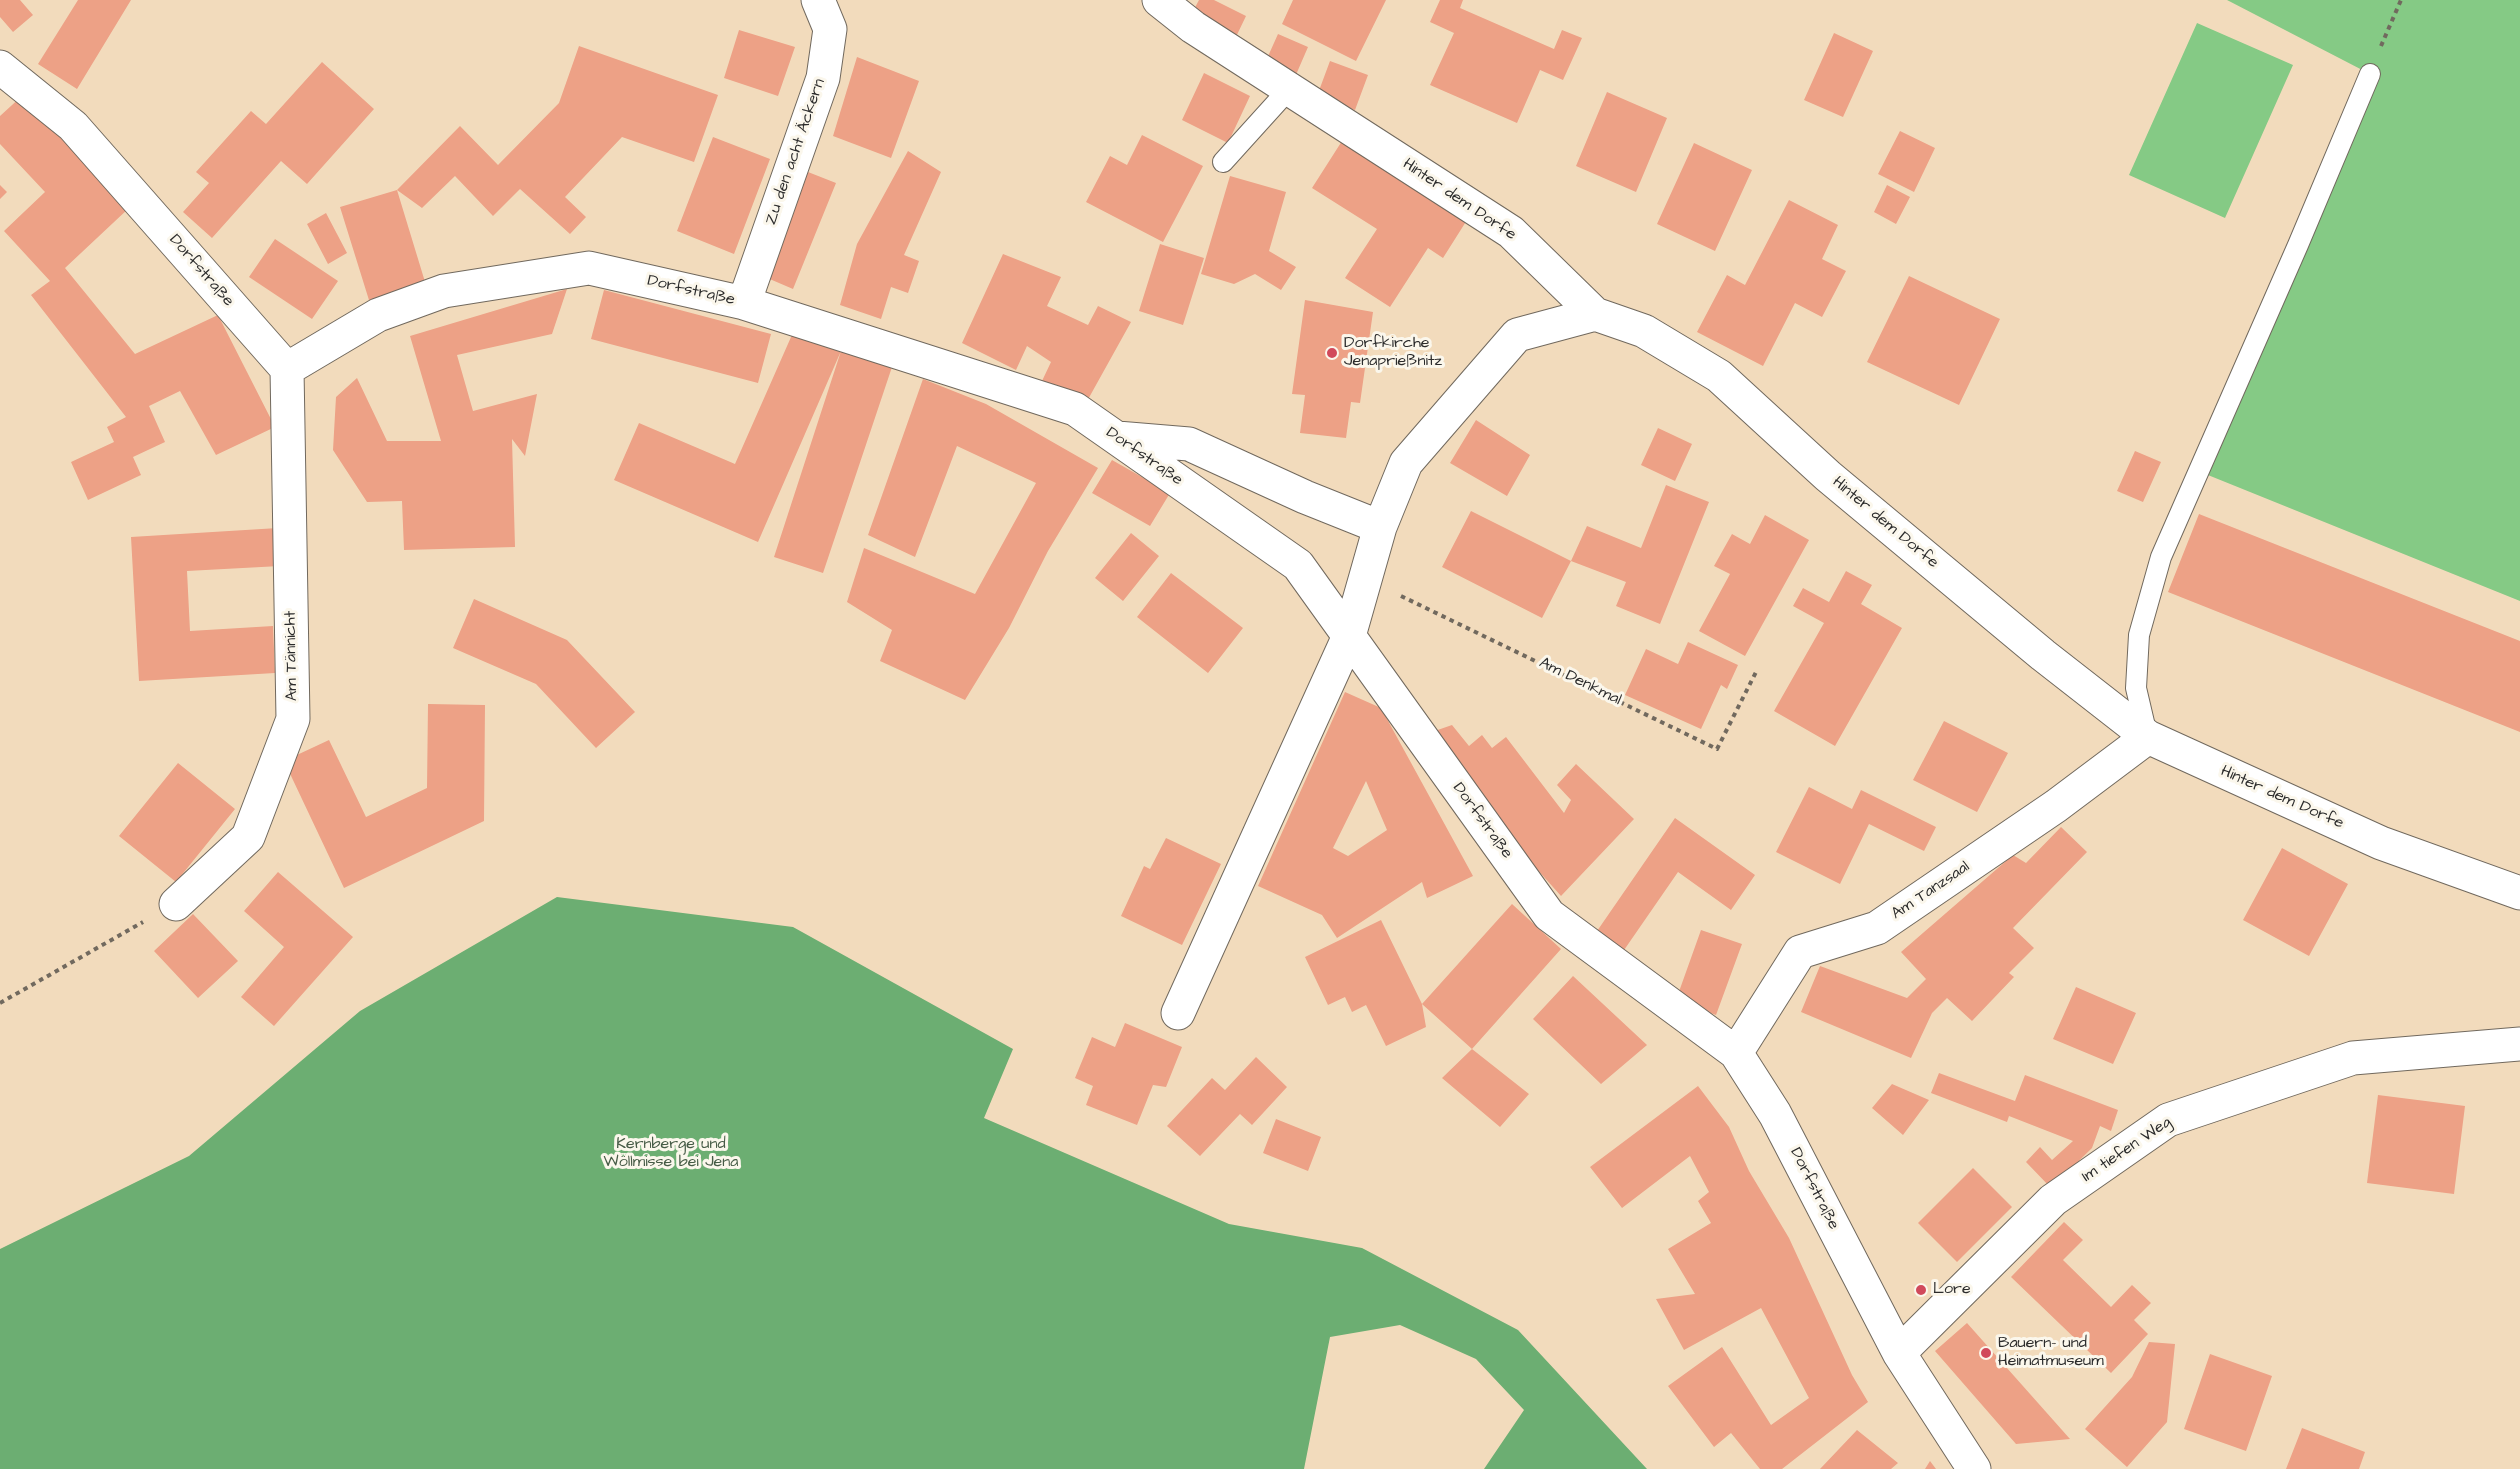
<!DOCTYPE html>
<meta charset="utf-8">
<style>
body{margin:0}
canvas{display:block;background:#f2dbbc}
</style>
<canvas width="2520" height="1469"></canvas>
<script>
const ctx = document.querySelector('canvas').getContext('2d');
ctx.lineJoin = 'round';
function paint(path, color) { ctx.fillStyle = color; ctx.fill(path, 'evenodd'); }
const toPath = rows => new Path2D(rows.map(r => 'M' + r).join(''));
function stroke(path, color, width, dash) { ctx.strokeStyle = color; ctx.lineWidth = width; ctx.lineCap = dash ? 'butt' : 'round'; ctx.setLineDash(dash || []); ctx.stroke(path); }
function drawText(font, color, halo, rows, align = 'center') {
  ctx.font = font + ' "Architects Daughter",sans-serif'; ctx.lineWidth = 6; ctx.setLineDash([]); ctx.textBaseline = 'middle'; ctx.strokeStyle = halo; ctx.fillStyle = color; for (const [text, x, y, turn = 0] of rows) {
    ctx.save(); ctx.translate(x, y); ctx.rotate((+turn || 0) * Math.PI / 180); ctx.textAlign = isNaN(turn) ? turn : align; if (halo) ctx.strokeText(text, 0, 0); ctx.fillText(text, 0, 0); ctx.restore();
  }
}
const green = toPath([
 [2227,0,2520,0,2520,601,2198,471,2370,74],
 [2197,23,2293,65,2225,218,2129,175]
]);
const forest = toPath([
 [557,897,793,927,1013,1049,984,1118,1229,1224,1362,1248,1518,1330,1647,1469,1484,1469,1524,1410,1476,1359,1400,1325,1330,1337,1304,1469,0,1469,0,1249,189,1156,360,1011]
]);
const building = toPath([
 [0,0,20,0,33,15,13,32,0,17],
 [78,0,131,0,77,89,38,64],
 [1199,0,1214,0,1246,16,1234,41,1189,19],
 [1293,0,1386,0,1356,61,1282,24],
 [1440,0,1463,0,1460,8,1554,49,1562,30,1582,38,1563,80,1540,70,1517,123,1430,85,1454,33,1430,22],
 [739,30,795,47,778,96,724,78],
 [1834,33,1873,51,1843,117,1804,100],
 [1278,34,1308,47,1295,77,1265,63],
 [579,46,718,95,694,162,622,137,565,197,586,217,570,234,520,189,493,216,455,176,422,208,397,190,429,295,373,313,340,207,397,190,460,126,498,165,559,103],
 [857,57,919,81,891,158,833,136],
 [1330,61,1368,75,1355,110,1317,96],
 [322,62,374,109,307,184,281,161,212,238,183,212,209,183,196,172,251,111,266,124],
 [1204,73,1250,96,1228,143,1182,120],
 [1607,92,1667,118,1636,192,1576,166],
 [23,95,129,208,65,268,135,354,218,315,275,427,216,455,180,391,149,406,165,442,133,457,141,475,88,500,71,462,114,442,107,427,126,417,31,295,50,281,4,231,45,192,0,144,0,116],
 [1900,131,1935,148,1914,192,1878,174],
 [1142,135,1203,166,1163,242,1086,202,1110,156,1127,165],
 [713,137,770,159,734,254,677,231],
 [1342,141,1467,220,1443,258,1428,248,1390,307,1345,278,1377,229,1312,188],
 [1694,143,1752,170,1715,251,1657,224],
 [908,151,941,172,904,255,919,261,908,293,891,287,881,319,840,305,857,244],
 [808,172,836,183,793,289,765,277],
 [1230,176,1286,192,1269,251,1296,267,1281,290,1255,274,1234,284,1201,274],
 [0,185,7,192,0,199],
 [1887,185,1910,197,1896,224,1874,212],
 [1789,200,1838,225,1822,259,1846,271,1822,317,1795,303,1763,366,1697,332,1727,275,1745,285],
 [326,213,347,253,328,264,307,224],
 [275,239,338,281,312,319,249,277],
 [1160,244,1204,258,1183,325,1139,311],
 [1003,254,1061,277,1047,306,1088,325,1098,306,1131,322,1086,403,1042,381,1051,362,1027,346,1016,370,962,343],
 [1909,276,2000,319,1959,405,1867,362],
 [567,289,552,334,457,355,473,411,537,394,525,456,512,439,515,547,404,550,402,501,367,502,333,450,336,397,357,378,387,441,441,441,410,336],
 [604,290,771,334,758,383,591,339],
 [1305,300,1373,312,1360,403,1351,402,1346,438,1300,433,1305,395,1292,394],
 [795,328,893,364,823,573,774,557,841,351,758,542,614,480,639,423,735,464],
 [923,379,986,404,1098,468,1048,551,1009,628,965,700,880,661,892,630,847,602,864,548,975,594,1036,483,957,446,915,557,868,535],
 [1476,420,1530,455,1507,496,1450,463],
 [1658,428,1692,444,1675,481,1641,465],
 [2135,451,2161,462,2143,502,2117,491],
 [1112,460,1170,493,1150,526,1092,493],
 [1666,485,1709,502,1660,624,1616,606,1626,582,1571,561,1587,526,1641,548],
 [1471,511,1571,561,1542,618,1442,567],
 [2199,514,2520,641,2520,732,2168,592],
 [1765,515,1809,540,1745,656,1699,631,1730,574,1714,566,1732,534,1750,544],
 [278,528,280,566,187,571,190,631,273,626,275,673,139,681,131,537],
 [1131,533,1159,556,1123,601,1095,578],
 [1846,571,1872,585,1861,604,1902,628,1835,746,1774,711,1824,623,1793,606,1803,588,1829,602],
 [1171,573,1243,628,1208,673,1137,617],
 [474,599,567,640,635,712,596,748,536,684,453,648],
 [1688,642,1738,665,1727,689,1721,685,1701,729,1625,695,1646,649,1678,664],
 [1345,692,1381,708,1473,876,1427,898,1422,882,1337,938,1322,915,1258,886],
 [1366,781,1387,830,1348,856,1333,848],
 [428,704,485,705,484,821,344,888,284,761,329,740,366,817,427,788],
 [1944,721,2008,753,1977,812,1913,780],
 [1452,725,1469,746,1482,735,1492,748,1506,737,1564,813,1571,800,1557,785,1576,764,1634,819,1561,896,1519,849,1429,733],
 [178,763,235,809,176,882,119,836],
 [1809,787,1852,809,1861,790,1936,827,1924,851,1869,824,1840,884,1776,852],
 [1675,818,1755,875,1731,910,1678,872,1622,953,1595,934],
 [2061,827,2087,852,2013,928,2034,948,2009,973,2014,977,1972,1021,1947,998,1932,1013,1911,1058,1801,1012,1820,966,1907,998,1926,979,1901,952,2013,855,2026,863],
 [1166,838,1221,864,1182,945,1121,916,1144,866,1150,869],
 [2282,848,2348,884,2309,956,2243,920],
 [278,872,353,937,274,1026,241,997,284,947,244,911],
 [1512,904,1561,949,1472,1049,1529,1094,1500,1127,1442,1078,1472,1049,1422,1004,1426,1027,1386,1046,1366,1005,1352,1012,1345,997,1328,1005,1305,957,1381,920,1422,1004],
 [193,914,238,961,198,998,154,951],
 [1701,930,1742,944,1716,1015,1676,1000],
 [1573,976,1647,1045,1601,1084,1533,1019],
 [2076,987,2136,1013,2113,1064,2053,1039],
 [1125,1023,1182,1047,1166,1087,1153,1085,1137,1125,1086,1105,1093,1086,1075,1078,1092,1037,1115,1047],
 [1256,1057,1287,1087,1252,1125,1240,1114,1200,1156,1167,1126,1212,1078,1225,1090],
 [1939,1073,2015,1101,2025,1075,2118,1110,2111,1131,2100,1126,2092,1148,2051,1188,2026,1162,2040,1147,2052,1160,2073,1141,2009,1116,2007,1122,1931,1093],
 [1892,1084,1929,1100,1903,1135,1872,1108],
 [1698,1086,1729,1127,1749,1171,1789,1238,1852,1375,1868,1402,1782,1469,1760,1469,1731,1433,1714,1447,1668,1386,1722,1347,1771,1425,1809,1398,1761,1308,1684,1350,1656,1299,1695,1294,1668,1249,1711,1223,1698,1201,1709,1192,1690,1156,1622,1208,1590,1167],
 [2378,1095,2465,1106,2454,1194,2367,1183],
 [1276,1119,1321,1137,1308,1171,1263,1153],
 [1973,1168,2012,1207,1957,1262,1918,1223],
 [2064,1222,2083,1240,2063,1260,2111,1307,2132,1285,2151,1303,2134,1320,2148,1334,2111,1373,2011,1277],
 [1967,1323,2070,1439,2016,1444,1935,1351],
 [2149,1342,2175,1344,2167,1422,2127,1467,2085,1429,2132,1377],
 [2210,1354,2272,1376,2246,1451,2184,1429],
 [2302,1428,2365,1452,2359,1469,2286,1469],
 [1857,1430,1898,1463,1891,1469,1820,1469],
 [1930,1461,1936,1469,1925,1469]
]);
const path = toPath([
 [2381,46,2401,0],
 [1401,596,1717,749,1756,672],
 [0,1003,143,922]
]);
const lane = toPath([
 [1223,162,1289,89],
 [2147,735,2136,688,2139,635,2161,557,2298,245,2370,74]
]);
const street = toPath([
 [1159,0,1193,27,1511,232,1595,314,1644,331,1719,376,1828,476,2043,655,2148,737,2381,843,2520,893],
 [0,67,73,126,287,369],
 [744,303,823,78,830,29,818,0],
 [287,369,378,315,444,291,589,268,744,303,1075,409,1298,565,1549,915,1736,1053,1775,1114,1899,1353,1974,1469],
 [1117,438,1189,444,1305,497,1380,527],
 [176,904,248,837,293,719,287,369],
 [1178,1013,1349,636,1380,527,1406,463,1517,335,1595,314],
 [1736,1053,1800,952,1877,928,2056,806,2148,737],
 [1899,1353,2053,1200,2168,1120,2353,1058,2520,1044]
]);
const markers = [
 [1332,353,6,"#d1495b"],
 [1921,1290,6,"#d1495b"],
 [1986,1353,6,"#d1495b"]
];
const streetNames = [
 ["Zu den acht Äckern",796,152,-71],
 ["Hinter dem Dorfe",1459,200,34],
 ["Dorfstraße",201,271,49],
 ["Dorfstraße",691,291,13],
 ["Dorfstraße",1144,457,35],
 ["Hinter dem Dorfe",1885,523,40],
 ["Am Tännicht",292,656,-91],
 ["Am Denkmal",1580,682,26],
 ["Hinter dem Dorfe",2282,798,24],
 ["Dorfstraße",1482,821,54],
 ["Am Tanzsaal",1931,891,-34],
 ["Im tiefen Weg",2127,1150,-34],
 ["Dorfstraße",1814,1189,63]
];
const poiNames = [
 ["Dorfkirche",1344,344],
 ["Jenaprießnitz",1344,362],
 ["Lore",1933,1290],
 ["Bauern- und",1998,1344],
 ["Heimatmuseum",1998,1362]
];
const parkNames = [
 ["Kernberge und",671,1145],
 ["Wöllmisse bei Jena",671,1163]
];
paint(green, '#85ca85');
paint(forest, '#6cae72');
paint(building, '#eda186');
stroke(lane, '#71695e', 22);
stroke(street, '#71695e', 35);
stroke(path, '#71695e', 4, [4.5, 4.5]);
stroke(lane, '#fff', 20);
stroke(street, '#fff', 33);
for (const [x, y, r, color] of markers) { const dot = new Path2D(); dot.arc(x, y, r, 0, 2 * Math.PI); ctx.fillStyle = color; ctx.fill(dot); stroke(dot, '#fbf7ec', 2); }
drawText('16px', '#2b2b2b', '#fbf7ec', streetNames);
drawText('16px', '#2b2b2b', '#fbf7ec', poiNames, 'left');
drawText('16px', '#465b46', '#fbf7ec', parkNames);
</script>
